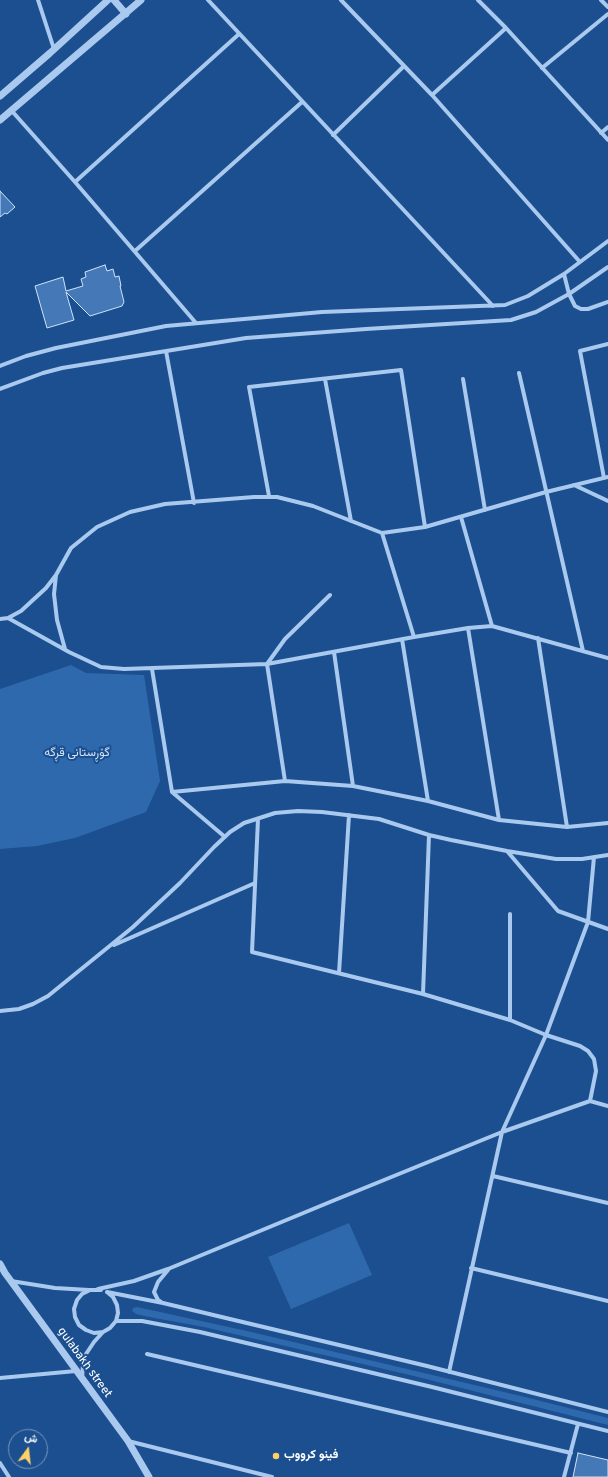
<!DOCTYPE html>
<meta charset="utf-8">
<style>
body{margin:0}
#map{position:relative;width:608px;height:1477px;overflow:hidden;background:#1b4f8f;font-family:Overpass,Vazirmatn,sans-serif}
canvas{display:block}
.north{position:absolute;left:8px;top:1429px;width:40px;height:40px;box-sizing:border-box;background:#1b4f8f;border:1px solid #7695bc;border-radius:50%;rotate:15deg;font-size:11px;font-weight:700;line-height:16px;text-align:center;color:#fff}
.north::after{content:'';display:block;margin:auto;width:14px;height:18px;background:#ffd166;clip-path:polygon(50% 0,100% 100%,50% 72%,0 100%)}
</style>
<div id="map">
<canvas width="608" height="1477"></canvas>
<div class="north">ش</div>
</div>
<script>
const ctx = document.querySelector('canvas').getContext('2d');
ctx.lineJoin = 'round';
function paint(path, color) { ctx.fillStyle = color; ctx.fill(path, 'evenodd'); }
const toPath = rows => new Path2D(rows.map(r => 'M' + r).join(''));
function stroke(path, color, width, dash) { ctx.strokeStyle = color; ctx.lineWidth = width; ctx.lineCap = dash ? 'butt' : 'round'; ctx.setLineDash(dash || []); ctx.stroke(path); }
function drawText(font, color, halo, rows, align = 'center') {
  ctx.font = font + ' Overpass,Vazirmatn,sans-serif'; ctx.lineWidth = 4; ctx.setLineDash([]); ctx.textBaseline = 'middle'; ctx.strokeStyle = halo; ctx.fillStyle = color; for (const [text, x, y, turn = 0] of rows) {
    ctx.save(); ctx.translate(x, y); ctx.rotate((+turn || 0) * Math.PI / 180); ctx.textAlign = isNaN(turn) ? turn : align; if (halo) ctx.strokeText(text, 0, 0); ctx.fillText(text, 0, 0); ctx.restore();
  }
}
const green = toPath([
 [71,665,86,673,144,675,160,781,146,812,75,838,37,846,0,849,0,689],
 [349,1223,372,1275,291,1309,268,1257],
 [137,1307,247,1331,525,1397,608,1418,608,1425,414,1376,204,1327,149,1317,136,1314,132,1311,133,1308]
]);
const building = toPath([
 [0,191,15,207,7,214,5,213,0,217,0,191],
 [105,265,107,271,113,269,115,277,119,276,121,286,120,286,124,302,122,306,90,316,66,292,74,320,47,328,35,286,63,277,66,291,83,286,81,279,86,277,85,272,105,265],
 [578,1453,608,1460,608,1477,573,1477,578,1453]
]);
const minor = toPath([
 [38,0,54,49],
 [208,0,493,306],
 [341,0,432,95,580,262],
 [478,0,506,28,608,140],
 [601,0,608,7],
 [542,68,608,14],
 [432,95,506,28],
 [11,110,75,182,196,323],
 [601,133,608,127],
 [333,135,404,66],
 [75,182,239,34],
 [135,251,302,102],
 [564,274,569,294,575,306,581,309,588,309,608,302],
 [166,351,194,503],
 [0,366,26,356,56,348,166,326,322,312,505,305,528,296,564,274,608,241],
 [519,373,583,651],
 [325,379,351,521],
 [463,379,485,510],
 [0,389,43,373,62,368,246,338,366,329,511,320,536,312,569,294,608,267],
 [604,478,580,351,608,344],
 [574,485,608,501],
 [269,496,249,387,401,370,425,527],
 [461,517,492,626],
 [382,533,414,637],
 [56,575,54,594,57,620,65,649],
 [8,618,21,611,46,588,56,575,71,548,97,527,130,512,165,504,254,497,277,497,313,506,382,533,425,527,546,492,608,477],
 [0,619,8,618,69,652,101,667,124,669,267,664,414,637,468,628,492,626,608,658],
 [468,628,499,820],
 [538,638,567,827],
 [402,639,428,801],
 [334,652,353,786],
 [152,669,172,792,225,837],
 [285,781,267,664,285,639,330,595],
 [172,792,285,781,353,786,428,801,499,820,567,827,608,823],
 [258,819,252,952,423,994,510,1020,546,1035,580,1046,588,1051,594,1059,596,1071,590,1101],
 [507,851,558,911,608,929],
 [114,945,255,883],
 [339,973,349,815],
 [423,994,429,835],
 [0,1011,19,1009,33,1004,48,996,133,927,180,883,214,847,230,832,244,823,275,813,298,811,322,812,379,819,429,835,451,840,507,851,556,859,582,859,608,855],
 [510,1020,510,914],
 [493,1176,608,1203],
 [471,1268,608,1301],
 [11,1281,55,1288,89,1290],
 [98,1289,134,1281,168,1269,330,1202,502,1132,590,1101,608,1106],
 [101,1290,90,1290,82,1294,77,1300,74,1309,75,1317,79,1325,86,1330,94,1333,103,1332],
 [107,1292,163,1303,427,1366,608,1412],
 [161,1302,158,1300,154,1292,158,1282,168,1270],
 [116,1321,142,1321,200,1332,432,1387,608,1431],
 [147,1354,571,1453],
 [449,1372,502,1132,546,1035,588,922,594,857],
 [0,1378,76,1371],
 [82,1378,83,1365,86,1354,94,1342,103,1332,110,1328,116,1321,118,1313,117,1305,113,1297,107,1292],
 [128,1441,272,1477],
 [0,1463,9,1477],
 [564,1477,578,1424]
]);
const tertiary = toPath([
 [114,0,126,14],
 [0,96,50,53,108,0],
 [0,120,141,0],
 [0,1264,5,1273,128,1441,149,1477]
]);
const markers = [
 [276,1456,4,"#ffd166"]
];
const parkNames = [
 ["گۆڕستانی قڕگە",77,754]
];
const streetNames = [
 ["gulabakh street",84,1363,54]
];
const poiNames = [
 ["فینو کرووب",284,1456]
];
paint(green, '#2e69ad');
paint(building, '#4478b7');
stroke(building, '#cfe3fa', 1);
stroke(minor, '#a9c9ee', 4);
stroke(tertiary, '#a9c9ee', 7);
for (const [x, y, r, color] of markers) { const dot = new Path2D(); dot.arc(x, y, r, 0, 2 * Math.PI); ctx.fillStyle = color; ctx.fill(dot); stroke(dot, '#1b4f8f', 1.5); }
drawText('12px', '#cfe3fa', '#1b4f8f', parkNames);
drawText('12px', '#fff', '#1b4f8f', streetNames);
drawText('bold 12px', '#fff', '#1b4f8f', poiNames, 'left');
</script>
